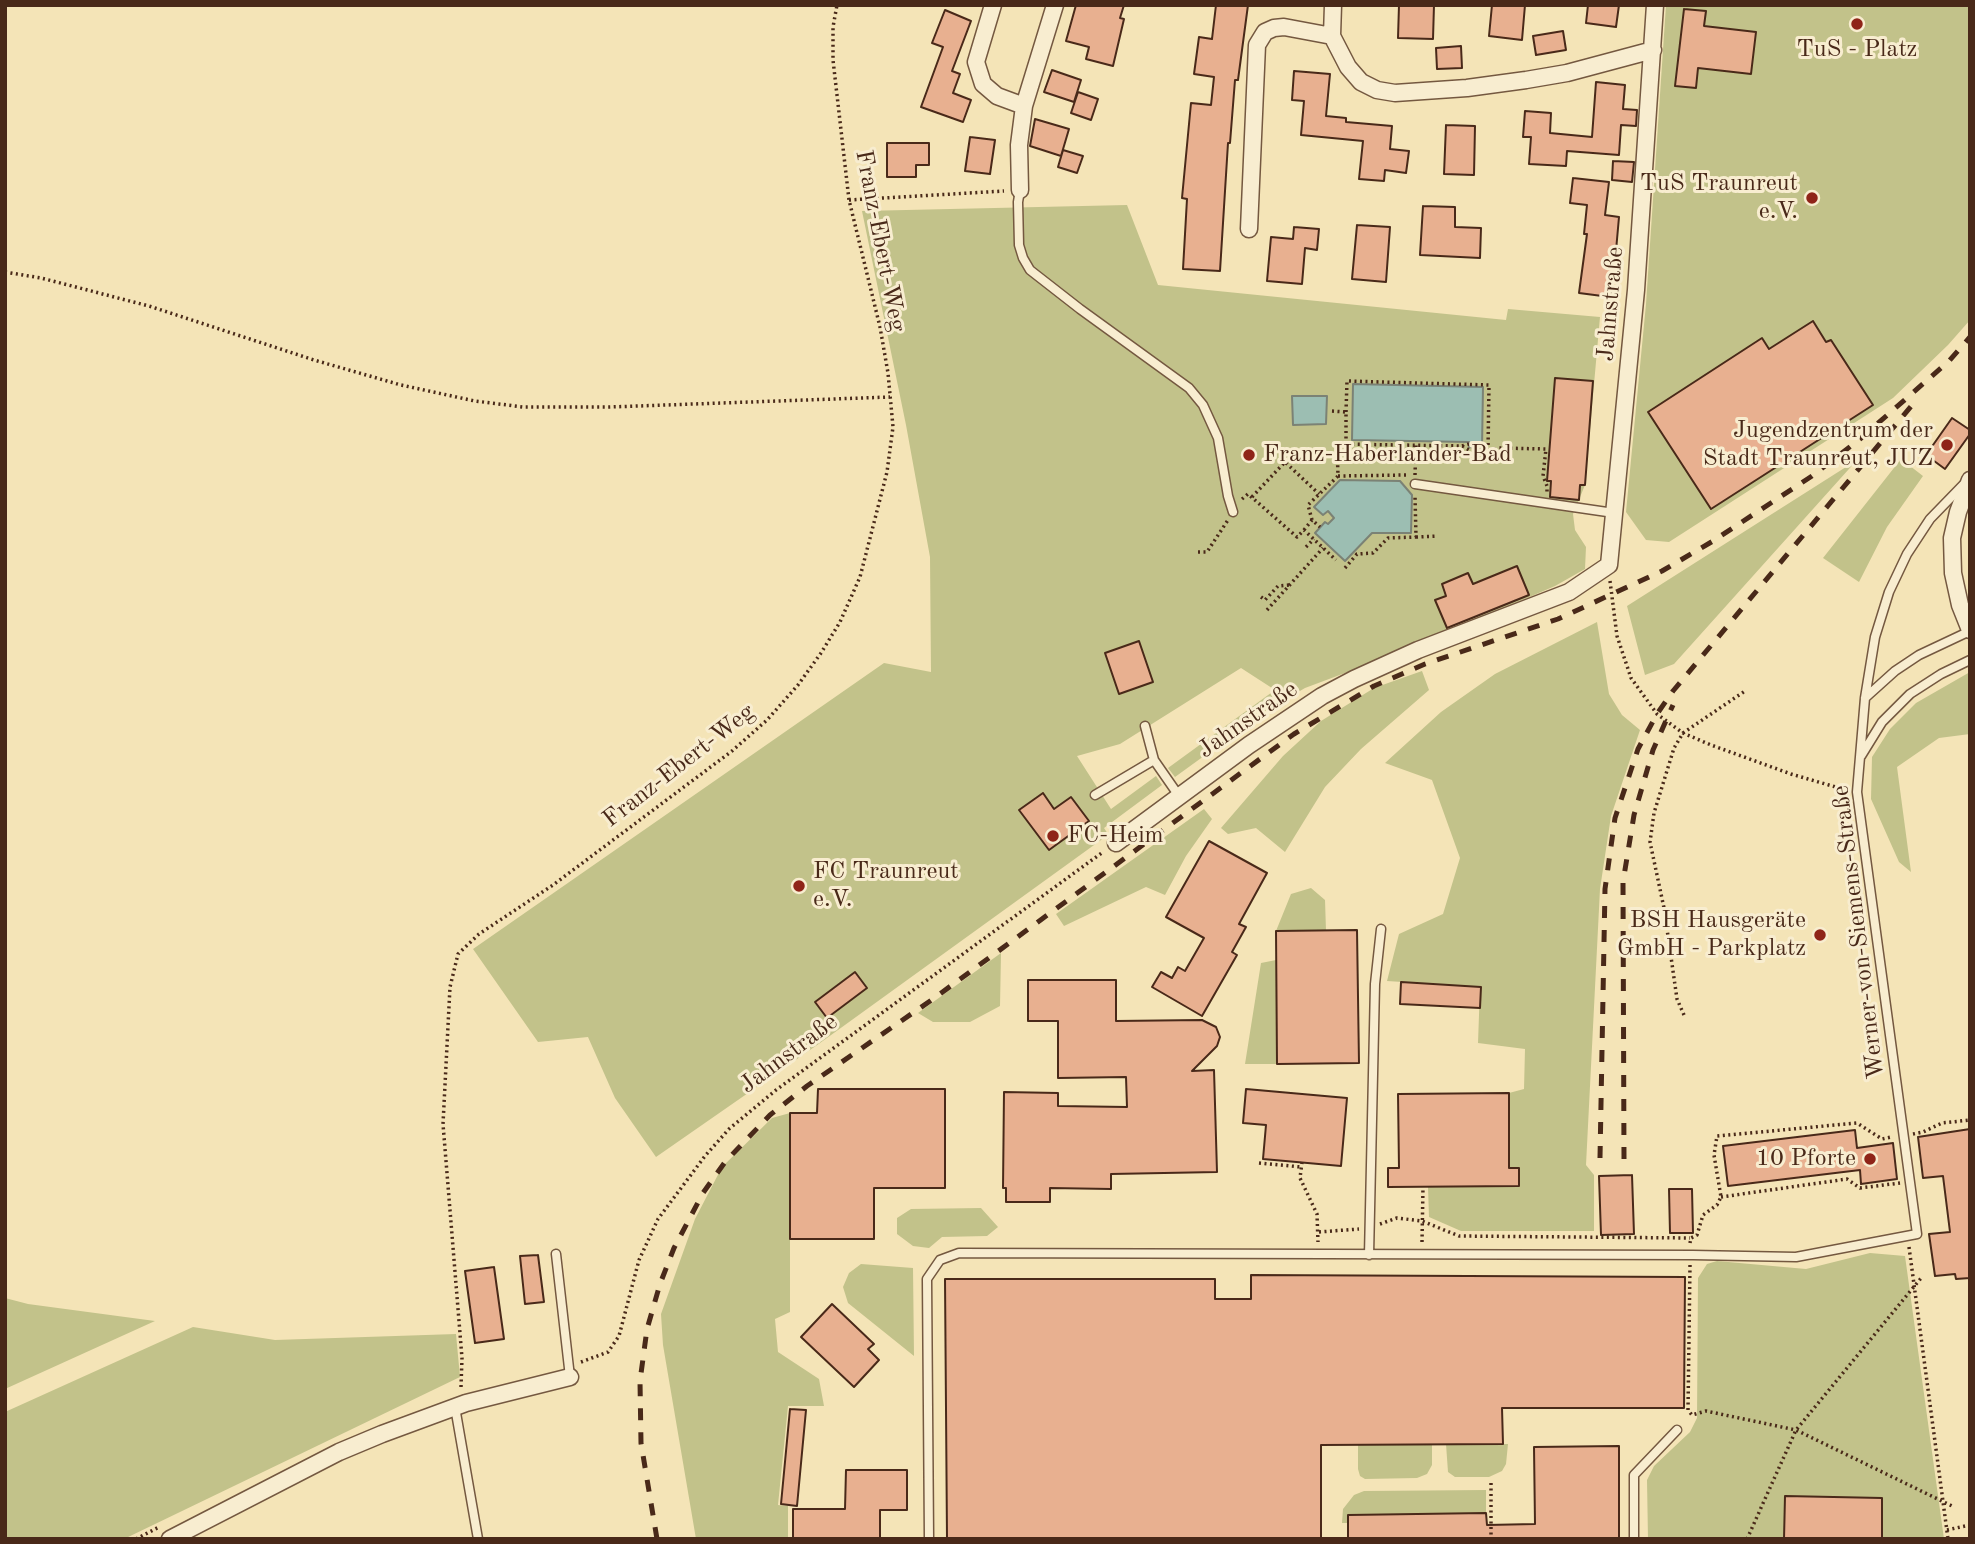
<!DOCTYPE html>
<meta charset="utf-8">
<style>
body{margin:0}
#map{position:relative;width:1975px;height:1544px;overflow:hidden;background:#f4e4b7;font-family:"Old Standard TT",serif}
canvas{display:block}
.frame{position:absolute;inset:0;border:7px solid #492919;pointer-events:none}
</style>
<div id="map">
<canvas width="1975" height="1544"></canvas>
<div class="frame"></div>
</div>
<script>
const ctx = document.querySelector('canvas').getContext('2d');
ctx.lineJoin = 'round';
function paint(path, color) { ctx.fillStyle = color; ctx.fill(path, 'evenodd'); }
const toPath = rows => new Path2D(rows.map(r => 'M' + r).join(''));
function stroke(path, color, width, dash) { ctx.strokeStyle = color; ctx.lineWidth = width; ctx.lineCap = dash ? 'butt' : 'round'; ctx.setLineDash(dash || []); ctx.stroke(path); }
function drawText(font, color, halo, rows, align = 'center') {
  ctx.font = font + ' "Old Standard TT",serif'; ctx.lineWidth = 6; ctx.setLineDash([]); ctx.textBaseline = 'middle'; ctx.strokeStyle = halo; ctx.fillStyle = color; for (const [text, x, y, turn = 0] of rows) {
    ctx.save(); ctx.translate(x, y); ctx.rotate((+turn || 0) * Math.PI / 180); ctx.textAlign = isNaN(turn) ? turn : align; if (halo) ctx.strokeText(text, 0, 0); ctx.fillText(text, 0, 0); ctx.restore();
  }
}
const green = toPath([
 [1666,5,1970,5,1970,320,1948,345,1893,398,1669,542,1646,540,1626,512,1646,304],
 [1127,205,1158,285,1506,320,1508,309,1600,317,1585,485,1573,514,1575,530,1586,547,1585,569,1555,586,1401,652,1305,688,1288,698,1283,695,1284,698,1175,777,1168,768,1275,690,1241,668,1120,744,1077,756,1111,809,1156,776,1162,785,1104,828,1108,834,1101,840,820,1043,656,1157,615,1098,588,1037,538,1042,473,949,884,663,931,672,930,557,906,425,862,211],
 [1901,459,1923,476,1887,527,1859,582,1823,558],
 [1857,460,1674,664,1645,675,1627,606],
 [1597,622,1609,694,1622,715,1640,730,1611,816,1600,889,1586,1165,1594,1175,1594,1231,1461,1231,1429,1217,1428,1187,1519,1186,1519,1168,1509,1168,1509,1093,1524,1089,1525,1049,1478,1043,1480,987,1387,981,1399,934,1443,914,1460,858,1432,780,1385,763,1441,712,1495,674],
 [1422,671,1429,690,1361,749,1325,787,1285,852,1256,828,1228,834,1221,828,1283,756,1321,721,1374,688],
 [1970,672,1970,734,1939,738,1897,767,1911,872,1899,862,1871,799,1872,757,1890,729,1916,703],
 [1204,809,1212,819,1186,856,1165,895,1146,887,1064,926,1056,914],
 [1311,888,1325,900,1326,931,1276,931,1291,894],
 [1001,953,1000,1006,970,1022,933,1022,918,1013],
 [1276,960,1277,1064,1245,1064,1261,963],
 [790,1113,790,1312,775,1319,778,1352,819,1379,824,1406,788,1406,778,1505,788,1506,788,1539,696,1539,663,1345,661,1314,695,1219,722,1167,772,1118],
 [981,1208,998,1227,987,1236,942,1237,929,1248,913,1246,897,1234,897,1218,911,1209],
 [1870,1253,1905,1256,1944,1539,1648,1539,1647,1480,1654,1466,1690,1432,1697,1418,1698,1278,1707,1264,1717,1261,1806,1269],
 [861,1264,913,1268,914,1356,848,1303,843,1287,849,1273],
 [5,1298,28,1304,155,1321,5,1389],
 [193,1327,275,1340,456,1334,460,1377,124,1539,5,1539,5,1412],
 [1358,1444,1432,1444,1432,1465,1427,1474,1417,1478,1365,1479,1360,1476,1358,1469],
 [1446,1444,1508,1444,1506,1464,1502,1471,1489,1477,1455,1477,1448,1472],
 [1486,1490,1486,1513,1348,1515,1348,1523,1342,1523,1343,1509,1354,1495,1364,1491]
]);
const water = toPath([
 [1353,384,1483,387,1482,448,1469,447,1469,442,1352,440,1353,384],
 [1292,396,1327,396,1326,424,1293,425,1292,396],
 [1340,480,1400,481,1412,495,1411,533,1372,533,1345,561,1315,533,1325,522,1328,524,1334,518,1328,511,1323,515,1314,507,1340,480]
]);
const building = toPath([
 [1076,5,1124,5,1120,18,1124,19,1113,66,1086,59,1089,47,1066,41,1076,5],
 [1216,5,1248,5,1238,80,1235,80,1230,143,1228,143,1220,271,1183,269,1187,199,1182,198,1191,103,1211,105,1214,77,1194,74,1199,37,1212,39,1216,5],
 [1399,5,1434,5,1433,39,1398,38,1399,5],
 [1492,5,1525,5,1522,40,1489,36,1492,5],
 [1588,5,1619,5,1616,27,1586,23,1588,5],
 [1684,9,1706,11,1704,26,1756,32,1751,74,1698,68,1696,88,1675,86,1684,9],
 [945,10,971,21,952,71,960,74,953,93,971,100,963,122,921,107,943,47,932,43,945,10],
 [1563,31,1566,50,1536,55,1533,36,1563,31],
 [1461,46,1462,68,1437,69,1436,48,1461,46],
 [1052,70,1081,80,1074,102,1044,92,1052,70],
 [1294,71,1330,74,1326,116,1346,118,1346,122,1392,126,1390,149,1409,151,1406,173,1385,170,1384,181,1359,179,1363,141,1301,135,1304,101,1292,100,1294,71],
 [1596,82,1625,85,1623,109,1637,110,1636,126,1621,125,1619,155,1567,151,1566,166,1529,164,1531,137,1523,137,1525,111,1551,113,1550,133,1592,137,1596,82],
 [1078,92,1098,99,1091,120,1071,113,1078,92],
 [1035,119,1069,129,1061,156,1030,146,1035,119],
 [1446,125,1475,126,1474,175,1444,174,1446,125],
 [970,137,995,140,990,174,965,171,970,137],
 [887,143,929,143,929,165,916,165,916,177,887,177,887,143],
 [1063,150,1083,156,1077,173,1058,167,1063,150],
 [1613,161,1634,162,1632,182,1612,180,1613,161],
 [1573,178,1609,182,1605,215,1619,217,1614,273,1610,297,1579,293,1587,234,1584,234,1587,205,1570,203,1573,178],
 [1423,206,1455,207,1455,227,1481,228,1480,258,1420,255,1423,206],
 [1357,225,1390,227,1386,282,1352,279,1357,225],
 [1294,227,1319,229,1317,250,1305,248,1302,284,1267,281,1271,237,1293,239,1294,227],
 [1813,321,1826,342,1831,340,1873,405,1711,509,1648,412,1762,338,1769,349,1813,321],
 [1555,378,1593,381,1585,485,1580,485,1579,500,1550,497,1551,481,1547,481,1555,378],
 [1952,418,1970,430,1970,434,1945,469,1926,455,1952,418],
 [1517,566,1529,595,1447,628,1435,600,1446,596,1442,584,1468,573,1473,584,1517,566],
 [1139,641,1153,682,1119,694,1105,653,1139,641],
 [1043,793,1054,809,1071,797,1089,821,1049,850,1019,810,1043,793],
 [1209,841,1267,873,1239,924,1246,927,1232,952,1237,955,1202,1016,1152,987,1161,972,1172,978,1178,967,1185,971,1204,938,1166,917,1209,841],
 [1357,930,1359,1063,1277,1064,1276,931,1357,930],
 [855,972,867,988,827,1018,815,1002,855,972],
 [1028,980,1116,980,1116,1021,1202,1020,1216,1027,1220,1037,1217,1046,1192,1071,1214,1070,1217,1172,1111,1174,1111,1189,1050,1188,1050,1202,1006,1202,1006,1188,1003,1188,1004,1092,1058,1093,1058,1106,1127,1107,1126,1077,1058,1078,1058,1021,1028,1021,1028,980],
 [1401,982,1481,987,1480,1008,1400,1004,1401,982],
 [818,1089,945,1089,945,1188,874,1188,874,1239,790,1239,790,1113,817,1113,818,1089],
 [1246,1089,1347,1098,1341,1166,1263,1159,1266,1125,1243,1123,1246,1089],
 [1509,1093,1509,1168,1519,1168,1519,1186,1388,1187,1388,1168,1399,1168,1398,1094,1509,1093],
 [1970,1129,1970,1278,1956,1279,1955,1274,1935,1276,1929,1234,1950,1232,1943,1176,1923,1178,1918,1137,1970,1129],
 [1855,1130,1857,1148,1893,1143,1897,1179,1861,1184,1860,1170,1728,1186,1723,1146,1855,1130],
 [1632,1175,1634,1234,1601,1235,1599,1176,1632,1175],
 [1669,1189,1692,1189,1693,1233,1670,1233,1669,1189],
 [538,1255,544,1302,525,1304,520,1256,538,1255],
 [494,1267,504,1339,475,1343,465,1271,494,1267],
 [1251,1275,1685,1277,1684,1408,1502,1408,1503,1444,1321,1445,1321,1539,947,1539,945,1279,1215,1279,1215,1299,1251,1299,1251,1275],
 [832,1304,874,1344,868,1349,879,1360,854,1387,801,1337,832,1304],
 [790,1409,806,1410,797,1506,781,1504,790,1409],
 [1619,1446,1619,1539,1348,1539,1348,1515,1486,1513,1487,1525,1535,1524,1534,1447,1619,1446],
 [846,1470,907,1470,907,1510,880,1510,880,1539,793,1539,793,1509,845,1509,846,1470],
 [1785,1496,1882,1498,1882,1539,1784,1539,1785,1496]
]);
const path = toPath([
 [849,200,1004,191],
 [5,272,41,278,149,306,314,360,401,385,475,401,523,407,610,407,890,397],
 [1332,411,1346,412,1346,444],
 [1346,412,1347,381,1489,385,1488,450],
 [1462,446,1469,444],
 [1415,475,1416,445],
 [1338,476,1406,475],
 [1252,497,1285,462,1319,494],
 [1242,499,1248,494,1297,537,1304,530,1336,560],
 [1312,520,1308,505,1338,476,1337,444,1462,446,1469,450,1492,450,1499,448,1546,449,1543,476,1547,486,1547,492],
 [1304,530,1312,520,1320,527],
 [1416,537,1438,536],
 [1306,547,1314,539],
 [1198,552,1207,552,1228,520],
 [1345,568,1357,554,1373,553,1388,538,1416,537,1415,496],
 [1610,581,1617,636,1631,678,1657,714,1683,733,1711,745,1791,774,1846,790],
 [1261,597,1265,600,1278,586,1290,585],
 [1267,610,1323,548],
 [1684,1015,1677,999,1664,908,1650,842,1654,813,1674,748,1683,733,1745,691],
 [1913,1134,1923,1132,1942,1123,1970,1120],
 [1302,1162,1300,1178,1317,1214,1318,1242],
 [1259,1163,1301,1167],
 [1721,1197,1847,1179,1860,1188,1900,1183],
 [1380,1224,1397,1218,1422,1221,1459,1236,1690,1238],
 [1319,1232,1359,1229],
 [1422,1242,1423,1187],
 [1690,1243,1691,1238,1697,1235,1703,1215,1717,1205,1721,1197,1714,1155,1717,1136,1857,1123,1882,1139,1891,1137],
 [1909,1247,1948,1539],
 [1690,1265,1688,1410,1692,1415,1706,1411,1796,1430,1952,1506],
 [581,1362,608,1352,619,1336,639,1260,658,1219,705,1156,729,1129,776,1090,1103,852],
 [461,1387,462,1358,443,1124,450,987,458,954,479,934,553,885,732,751,767,720,798,685,821,653,840,622,860,577,887,472,893,427,888,373,880,327,849,200,833,60,833,27,837,5],
 [1491,1483,1491,1539],
 [1947,1530,1970,1525],
 [136,1539,159,1527],
 [1747,1539,1796,1430,1922,1277]
]);
const service = toPath([
 [1020,190,1018,202,1019,245,1023,258,1030,270,1080,309,1189,388,1203,405,1218,438,1228,496,1233,512],
 [1415,484,1614,513],
 [1865,698,1895,671,1919,655,1970,631],
 [1145,726,1154,760,1179,796],
 [1861,756,1882,722,1910,694,1941,674,1970,660],
 [1095,795,1154,760],
 [556,1254,570,1377],
 [1369,1255,1375,984,1381,929],
 [455,1407,478,1539],
 [929,1539,927,1279,940,1260,959,1253,1693,1255,1796,1257,1917,1234,1857,792,1865,698,1875,637,1889,592,1907,554,1930,519,1963,485],
 [1634,1539,1634,1475,1677,1430]
]);
const minor = toPath([
 [993,5,976,62,983,84,997,96,1024,106],
 [1333,5,1332,36,1348,67,1361,82,1377,90,1395,93,1467,88,1526,80,1567,73,1653,50],
 [1020,190,1019,145,1024,106,1055,5],
 [1249,229,1257,45,1265,32,1274,28,1284,27,1332,36],
 [1970,480,1958,512,1952,538,1953,573,1960,605,1970,630],
 [1116,843,1249,745,1322,696,1354,679,1418,650,1569,592,1609,565,1636,290,1655,5],
 [170,1539,339,1452,382,1434,466,1403,570,1377]
]);
const rail = toPath([
 [1600,1158,1605,889,1615,818,1638,749,1657,714,1673,691,1913,404],
 [1624,1159,1623,882,1634,815,1653,750,1673,705],
 [657,1539,641,1443,640,1381,647,1329,660,1284,674,1248,703,1193,725,1162,770,1115,807,1086,933,999,1294,734,1374,686,1425,664,1558,619,1662,571,1713,541,1812,476,1860,439,1949,361,1970,337]
]);
const markers = [
 [1857,24,7,"#8f2418"],
 [1812,198,7,"#8f2418"],
 [1947,445,7,"#8f2418"],
 [1249,455,7,"#8f2418"],
 [1053,836,7,"#8f2418"],
 [799,886,7,"#8f2418"],
 [1820,935,7,"#8f2418"],
 [1870,1159,7,"#8f2418"]
];
const poiNames = [
 ["TuS - Platz",1857,50,"center"],
 ["TuS Traunreut",1798,184],
 ["e.V.",1798,212],
 ["Jugendzentrum der",1933,431],
 ["Stadt Traunreut, JUZ",1933,459],
 ["Franz-Haberlander-Bad",1263,455,"left"],
 ["FC-Heim",1067,836,"left"],
 ["FC Traunreut",813,872,"left"],
 ["e.V.",813,900,"left"],
 ["BSH Hausgeräte",1806,921],
 ["GmbH - Parkplatz",1806,949],
 ["10 Pforte",1856,1159]
];
const streetNames = [
 ["Franz-Ebert-Weg",880,241,79],
 ["Jahnstraße",1611,304,-85],
 ["Jahnstraße",1248,720,-35],
 ["Franz-Ebert-Weg",679,766,-38],
 ["Werner-von-Siemens-Straße",1859,932,-97],
 ["Jahnstraße",789,1054,-37]
];
paint(green, '#c2c28a');
paint(water, '#9cbeb2');
stroke(water, '#7b8275', 2);
paint(building, '#e8b090');
stroke(building, '#492919', 2);
stroke(service, '#745840', 11);
stroke(minor, '#745840', 19);
stroke(path, '#492919', 3.5, [2, 3.5]);
stroke(service, '#f8edd0', 8);
stroke(minor, '#f8edd0', 16);
stroke(rail, '#492919', 5, [12, 12]);
for (const [x, y, r, color] of markers) { const dot = new Path2D(); dot.arc(x, y, r, 0, 2 * Math.PI); ctx.fillStyle = color; ctx.fill(dot); stroke(dot, '#f8edd0', 2.5); }
drawText('24px', '#492919', '#f8edd0', poiNames, 'right');
drawText('24px', '#492919', '#f8edd0', streetNames);
</script>
